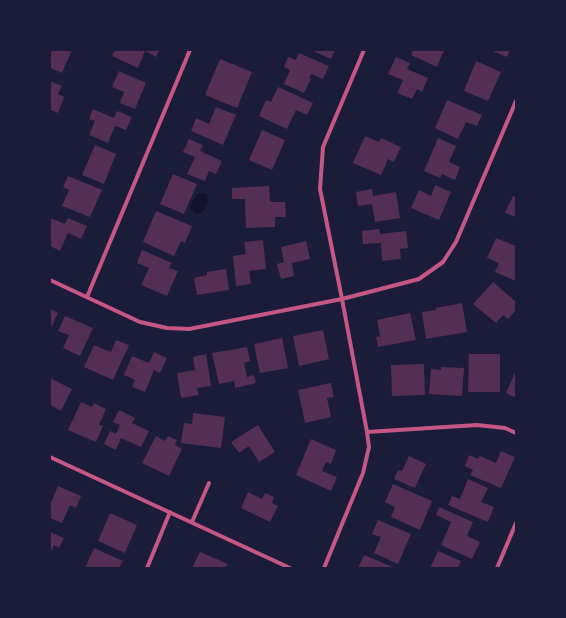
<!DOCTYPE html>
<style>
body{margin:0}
#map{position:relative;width:566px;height:618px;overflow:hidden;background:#1b1b3a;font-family:Signika,sans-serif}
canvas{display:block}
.frame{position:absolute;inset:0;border:51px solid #1b1b3a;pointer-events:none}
</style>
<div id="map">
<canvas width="566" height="618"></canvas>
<div class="frame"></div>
</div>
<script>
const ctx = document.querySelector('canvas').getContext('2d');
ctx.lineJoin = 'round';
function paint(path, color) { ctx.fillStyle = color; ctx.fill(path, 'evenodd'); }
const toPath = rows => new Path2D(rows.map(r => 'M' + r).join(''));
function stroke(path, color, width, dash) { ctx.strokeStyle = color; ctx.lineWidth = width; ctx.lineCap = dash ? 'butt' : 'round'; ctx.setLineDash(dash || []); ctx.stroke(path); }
const water = toPath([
 [203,193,206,194,208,200,204,210,202,213,197,214,194,213,190,207,197,194]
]);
const building = toPath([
 [50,50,72,50,62,73,50,68],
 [115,50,159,50,156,57,145,51,138,68,112,56],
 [311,50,335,50,331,59],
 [413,50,444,50,437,67,411,55],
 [490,50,510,50,507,57],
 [299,53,329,66,323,79,311,74,309,78,311,79,304,93,284,84,290,70,284,67,288,57,296,60],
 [396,57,410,63,407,69,428,78,422,92,417,89,412,99,397,93,403,80,388,74],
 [220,59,252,72,237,108,205,95],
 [476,61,501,72,488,101,464,91],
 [119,71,146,83,135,109,120,103,124,92,112,87],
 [50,81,62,86,58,94,64,97,58,113,51,110,50,114],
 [278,87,313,103,307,115,296,110,287,129,259,116,266,100,271,102],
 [447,100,482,115,477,126,466,122,458,139,435,128],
 [216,107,236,115,223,145,191,131,196,118,209,124],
 [93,109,114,118,117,111,132,117,126,130,115,126,108,143,89,135,95,121,89,119],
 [262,130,285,140,272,170,249,160],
 [365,136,379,142,381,138,401,147,394,162,388,159,381,175,353,163],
 [438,138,456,146,449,162,460,167,455,180,442,174,440,178,424,171],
 [189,139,203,145,200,151,222,161,216,174,209,171,205,181,187,174,195,157,183,152],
 [95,145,116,154,104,184,82,175],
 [173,174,197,184,184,214,160,204],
 [68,176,102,190,90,217,62,206,69,190,63,187],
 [435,185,451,192,439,220,411,208,419,190,431,196],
 [269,186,270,202,285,202,286,217,275,217,275,227,246,228,245,199,232,199,232,188],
 [372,189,373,196,396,192,400,218,375,222,372,204,358,206,356,192],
 [513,196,516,197,516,217,505,213],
 [156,211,192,226,185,243,181,241,174,256,143,242],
 [50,218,65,224,68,218,87,226,81,239,68,233,60,251,50,246],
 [379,229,380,234,406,231,408,248,400,249,401,259,382,261,381,243,363,244,362,231],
 [496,238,516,246,516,281,495,272,499,263,487,258],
 [263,240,266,269,249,271,251,284,236,286,233,256,246,254,244,242],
 [306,241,310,259,292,263,294,276,281,279,277,264,284,262,281,247],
 [142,250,172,263,169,268,178,271,167,296,141,285,149,268,137,263],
 [226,269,229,290,197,295,194,278,207,275,207,272],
 [493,282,516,302,516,310,508,319,503,315,496,323,473,304],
 [462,303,467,332,426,339,422,312,436,310,436,308],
 [50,309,58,313,50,330],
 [410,313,416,340,378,347,376,337,380,336,377,320],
 [65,316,93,328,80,356,63,348,69,335,58,331],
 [323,330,329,359,299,366,293,336],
 [282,338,288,368,260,373,254,344],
 [116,340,129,345,113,380,84,367,94,345,111,352],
 [247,347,250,361,244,363,247,377,254,375,256,383,235,388,234,381,219,384,212,353],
 [154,352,167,358,160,373,154,370,145,392,132,387,135,380,124,375,132,356,149,363],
 [206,354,211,386,197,388,199,395,181,398,177,373,195,370,193,357],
 [469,354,500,354,500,392,468,392],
 [424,364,425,395,392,396,391,365],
 [441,367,464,368,462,396,429,394,431,369,441,370],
 [516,370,516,398,506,393],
 [50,378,72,389,61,411,50,405],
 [331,383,334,397,327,398,331,417,305,423,298,390],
 [81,402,92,407,94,403,106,409,99,425,103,426,96,442,68,430],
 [119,410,135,418,132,423,149,431,141,447,121,438,116,450,104,444,110,431,116,434,120,425,113,422],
 [193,413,225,417,221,448,181,443,184,423,192,424],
 [258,425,275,452,259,462,249,446,239,453,231,442],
 [156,436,165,441,168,436,177,440,175,445,182,449,169,476,142,463],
 [311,439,336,450,331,464,326,462,322,471,337,477,331,491,296,475],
 [501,451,515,457,501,488,470,475,473,470,465,466,469,455,478,459,480,456,496,463],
 [409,456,426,464,415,488,394,479,398,470,402,471],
 [468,479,488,488,481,502,494,507,488,522,448,505,452,496,460,499],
 [393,484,432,501,420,530,391,517,395,507,385,502],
 [58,486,81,496,76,508,70,505,62,523,50,518,50,505],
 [248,492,262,499,265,493,274,497,272,503,278,506,270,522,241,508],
 [439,507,473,522,467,536,480,542,472,559,441,545,451,522,436,515],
 [110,513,137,525,125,553,98,541],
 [378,520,411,534,398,564,374,553,381,537,372,534],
 [50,532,64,538,59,548,54,545,50,553],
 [94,548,123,561,119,568,85,568],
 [438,551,461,561,458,568,430,568],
 [200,552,228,564,226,568,192,568],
 [364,555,395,568,358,568]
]);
const minor = toPath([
 [50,280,140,322,167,328,189,329,342,299,419,279,443,262,456,242,516,101],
 [87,297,190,50],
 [367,432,477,425,505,428,516,433],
 [50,457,290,568],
 [192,522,209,483],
 [147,568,170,512],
 [324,568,363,473,369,447,367,432,342,299,320,189,323,147,364,50],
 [497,568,516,523]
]);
paint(water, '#12122b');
paint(building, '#542f53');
stroke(minor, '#c65784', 4);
</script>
